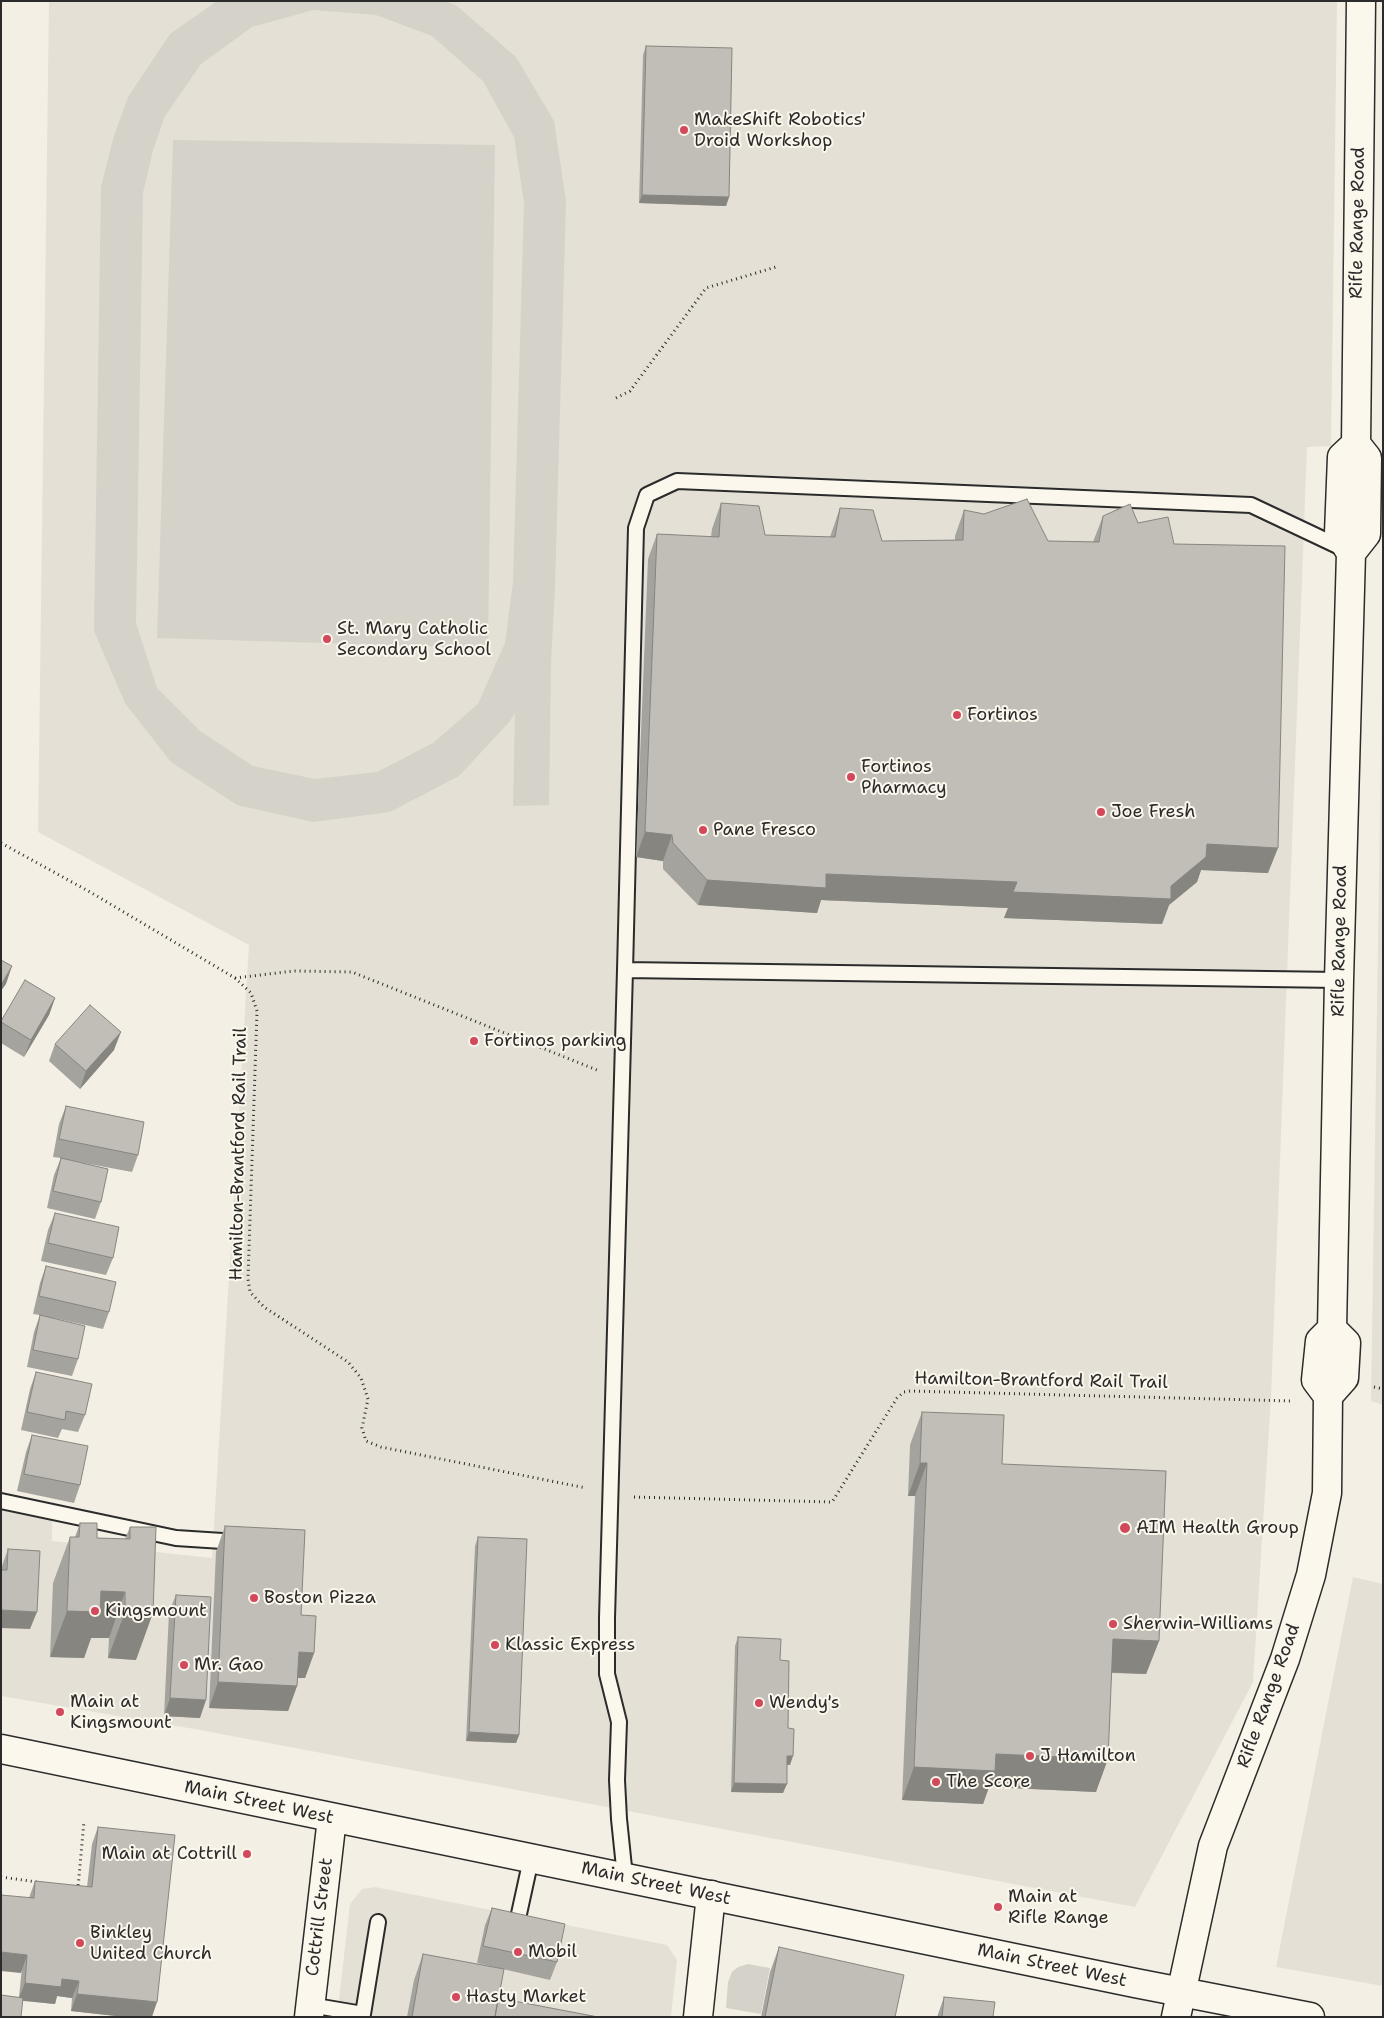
<!DOCTYPE html>
<style>
body{margin:0}
#map{position:relative;width:1384px;height:2018px;overflow:hidden;background:#f3efe4;font-family:"Shantell Sans",sans-serif}
canvas{display:block}
.frame{position:absolute;inset:0;border:2px solid #2b2b2b;pointer-events:none}
</style>
<div id="map">
<canvas width="1384" height="2018"></canvas>
<div class="frame"></div>
</div>
<script>
const ctx = document.querySelector('canvas').getContext('2d');
ctx.lineJoin = 'round';
function paint(path, color) { ctx.fillStyle = color; ctx.fill(path, 'evenodd'); }
const toPath = rows => new Path2D(rows.map(r => 'M' + r).join(''));
function stroke(path, color, width, dash) { ctx.strokeStyle = color; ctx.lineWidth = width; ctx.lineCap = dash ? 'butt' : 'round'; ctx.setLineDash(dash || []); ctx.stroke(path); }
function drawText(font, color, halo, rows, align = 'center') {
  ctx.font = font + ' "Shantell Sans",sans-serif'; ctx.lineWidth = 4; ctx.setLineDash([]); ctx.textBaseline = 'middle'; ctx.strokeStyle = halo; ctx.fillStyle = color; for (const [text, x, y, turn = 0] of rows) {
    ctx.save(); ctx.translate(x, y); ctx.rotate((+turn || 0) * Math.PI / 180); ctx.textAlign = isNaN(turn) ? turn : align; if (halo) ctx.strokeText(text, 0, 0); ctx.fillText(text, 0, 0); ctx.restore();
  }
}
const built = toPath([
 [49,1,1337,1,1331,446,1307,447,1271,1397,1253,1682,1135,1907,200,1730,1,1696,1,1502,52,1510,52,1541,212,1558,249,945,38,832],
 [1383,616,1383,1405,1371,1401],
 [1353,1577,1383,1584,1383,1986,1276,1967],
 [375,1887,667,1945,677,1960,671,2017,337,2017,350,1904,362,1889]
]);
const green = toPath([
 [217,1,446,1,457,6,516,57,554,121,566,201,555,586,551,663,549,805,513,806,515,713,510,721,459,776,390,812,313,822,237,805,171,762,125,703,94,631,101,187,113,139,128,97,170,34],
 [313,10,376,15,432,36,483,81,514,137,524,203,513,582,505,643,478,704,433,743,377,772,315,779,253,766,200,731,157,688,136,623,143,193,153,150,165,116,201,64,252,27],
 [173,140,495,145,488,648,157,638],
 [748,1964,770,1968,761,2014,726,2008,728,1982,732,1972,738,1967]
]);
const path = toPath([
 [616,398,630,391,706,288,776,267],
 [1,843,90,892,235,978,251,993,257,1011,248,1279,250,1292,264,1307,348,1362,361,1378,368,1399,362,1428,366,1441,381,1447,586,1488],
 [235,978,294,971,352,972,597,1070],
 [1374,1387,1383,1389],
 [634,1497,832,1502,897,1398,904,1392,910,1391,1293,1401],
 [1,1877,37,1882],
 [76,1887,78,1888,84,1821]
]);
const service = toPath([
 [625,970,636,528,647,495,677,481,1251,505,1344,549],
 [1,1501,176,1538,238,1542],
 [625,1877,619,1819,617,1780,619,1722,607,1674,607,1618,625,970,1339,980],
 [517,1923,531,1859],
 [310,2005,363,2014,378,1922]
]);
const minor = toPath([
 [1351,553,1366,534,1367,458,1356,444,1361,1],
 [1328,1396,1344,1378,1346,1343,1332,1329],
 [309,2017,332,1818],
 [698,2017,711,1895],
 [1176,2017,1213,1846,1285,1659,1311,1575,1327,1493,1328,1396,1316,1380,1320,1341,1332,1329,1339,980,1351,553,1339,533,1342,457,1356,444]
]);
const secondary = toPath([
 [1,1749,1135,1983,1310,2017]
]);
const wall = toPath([
 [646,46,729,197,726,206,639,203,643,55],
 [721,503,765,535,830,537,840,508,882,541,955,540,955,536,964,510,1048,541,1093,542,1103,516,1138,523,1174,544,1268,873,1201,870,1197,882,1169,905,1162,924,1004,918,1008,908,821,900,817,913,698,905,663,869,663,861,636,857,648,559,657,534,711,537,712,529],
 [55,998,49,1015,24,1057,1,1043,1,1021],
 [55,1044,114,1050,80,1089,49,1061],
 [66,1106,138,1155,132,1172,68,1160,101,1202,95,1219,47,1208,54,1175,61,1158,53,1157,59,1124],
 [55,1213,113,1258,106,1275,41,1261,48,1230],
 [46,1266,109,1312,103,1329,54,1318,78,1359,72,1376,27,1367,34,1332,40,1315,33,1314,40,1283],
 [36,1372,85,1415,78,1432,62,1429,58,1438,21,1430,30,1389],
 [922,1412,1002,1464,1159,1641,1146,1674,1112,1673,1096,1792,989,1787,983,1804,902,1800,915,1496,908,1496,910,1445],
 [32,1435,80,1485,74,1503,17,1491,26,1452],
 [80,1523,97,1538,125,1539,130,1527,136,1660,108,1658,109,1638,91,1638,84,1658,50,1657,53,1583,70,1537,75,1537],
 [225,1526,301,1615,314,1653,305,1678,298,1678,297,1686,288,1711,209,1708,216,1552],
 [478,1537,519,1735,516,1743,466,1741,475,1546],
 [8,1549,30,1629,2,1570,2,1566],
 [176,1595,200,1718,164,1716,169,1612],
 [738,1637,780,1660,788,1728,790,1765,787,1765,783,1793,731,1792,735,1646],
 [98,1827,152,2017,125,2017,71,2011,72,1998,57,1996,55,2004,23,2001,19,1997,29,1898,35,1881,87,1887,92,1844],
 [492,1908,557,1962,550,1980,477,1963,485,1925],
 [779,1947,895,2017,761,2017,770,1972],
 [423,1954,498,1998,598,2017,407,2017,414,1980],
 [944,1997,993,2017,937,2017]
]);
const shadedWall = toPath([
 [642,195,729,197,726,206,639,203],
 [645,832,672,835,663,861,636,857],
 [1207,844,1278,848,1268,873,1201,870,1197,882,1169,905,1162,924,1004,918,1008,908,821,900,817,913,698,905,707,880,826,874,1171,886],
 [12,966,6,984,1,991,1,985],
 [55,998,49,1015,24,1057,31,1040],
 [121,1032,114,1050,80,1089,86,1071],
 [920,1463,927,1463,915,1496,908,1496],
 [101,1591,125,1592,109,1638,91,1638,84,1658,50,1657,67,1611],
 [1,1610,37,1612,30,1629,1,1628],
 [125,1612,153,1613,136,1660,108,1658],
 [1113,1639,1159,1641,1146,1674,1101,1672],
 [299,1652,314,1653,305,1678,290,1678],
 [218,1682,297,1686,288,1711,209,1708],
 [170,1698,206,1700,200,1718,164,1716],
 [469,1732,519,1735,516,1743,466,1741],
 [996,1754,1108,1759,1096,1792,989,1787,983,1804,902,1800,914,1767],
 [787,1756,793,1756,790,1765,784,1765],
 [734,1783,787,1784,783,1793,731,1792],
 [1,1952,27,1955,21,1973,1,1971],
 [62,1979,79,1981,72,1998,57,1996,55,2004,18,2000,25,1983],
 [77,1994,157,2002,152,2017,125,2017,71,2011]
]);
const building = toPath([
 [646,46,732,48,729,197,642,195,646,46],
 [1027,499,1048,541,1099,542,1103,516,1130,504,1138,523,1168,517,1174,544,1285,546,1278,848,1207,844,1206,857,1171,886,1171,899,1013,892,1017,882,826,874,826,888,707,880,673,843,672,835,645,832,657,534,719,537,721,503,759,506,765,535,835,537,840,508,873,510,882,541,963,540,964,510,984,514,1027,499],
 [1,960,12,966,1,985,1,960],
 [25,980,55,998,31,1040,1,1022,1,1021,25,980],
 [90,1005,121,1032,86,1071,55,1044,90,1005],
 [66,1106,144,1122,138,1155,59,1139,66,1106],
 [61,1158,108,1169,101,1202,53,1191,61,1158],
 [55,1213,119,1227,113,1258,48,1243,55,1213],
 [46,1266,116,1282,109,1312,39,1296,46,1266],
 [40,1315,85,1326,78,1359,33,1350,40,1315],
 [36,1372,92,1384,85,1415,66,1411,65,1420,27,1412,36,1372],
 [922,1412,1004,1415,1002,1464,1166,1471,1159,1641,1113,1639,1108,1759,996,1754,995,1771,914,1767,927,1463,920,1463,922,1412],
 [32,1435,88,1446,80,1485,24,1474,32,1435],
 [80,1523,97,1523,97,1538,130,1539,130,1527,156,1527,153,1613,125,1612,125,1592,101,1591,100,1612,67,1611,70,1537,79,1537,80,1523],
 [225,1526,305,1530,301,1615,316,1616,314,1653,299,1652,297,1686,218,1682,225,1526],
 [478,1537,527,1539,519,1735,469,1732,478,1537],
 [8,1549,40,1551,37,1612,1,1610,1,1570,7,1570,8,1549],
 [176,1595,211,1597,206,1700,170,1698,176,1595],
 [738,1637,781,1639,780,1660,789,1661,788,1728,794,1729,793,1756,787,1756,787,1784,734,1783,738,1637],
 [98,1827,175,1835,157,2002,77,1994,79,1981,62,1979,61,1987,25,1983,27,1955,1,1952,1,1895,34,1898,35,1881,92,1887,98,1827],
 [492,1908,565,1924,557,1962,483,1946,492,1908],
 [779,1947,904,1975,895,2017,765,2017,779,1947],
 [423,1954,504,1969,495,2017,412,2017,423,1954],
 [1,1995,23,1998,21,2017,1,2017,1,1995],
 [944,1997,995,2002,993,2017,942,2017,944,1997],
 [498,1998,598,2017,495,2017,498,1998]
]);
const markers = [
 [684,130,5,"#d1495b"],
 [327,639,5,"#d1495b"],
 [957,715,5,"#d1495b"],
 [851,777,5,"#d1495b"],
 [1101,812,5,"#d1495b"],
 [703,830,5,"#d1495b"],
 [474,1041,5,"#d1495b"],
 [1125,1528,6,"#d1495b"],
 [254,1598,5,"#d1495b"],
 [95,1611,5,"#d1495b"],
 [1113,1624,5,"#d1495b"],
 [495,1645,5,"#d1495b"],
 [184,1665,5,"#d1495b"],
 [759,1703,5,"#d1495b"],
 [60,1712,5,"#d1495b"],
 [1030,1756,5,"#d1495b"],
 [936,1782,5,"#d1495b"],
 [247,1854,5,"#d1495b"],
 [998,1907,5,"#d1495b"],
 [80,1943,5,"#d1495b"],
 [518,1952,5,"#d1495b"],
 [456,1997,5,"#d1495b"]
];
const poiNames = [
 ["MakeShift Robotics'",694,120],
 ["Droid Workshop",694,141],
 ["St. Mary Catholic",337,629],
 ["Secondary School",337,650],
 ["Fortinos",967,715],
 ["Fortinos",861,767],
 ["Pharmacy",861,788],
 ["Joe Fresh",1111,812],
 ["Pane Fresco",713,830],
 ["Fortinos parking",484,1041],
 ["AIM Health Group",1136,1528],
 ["Boston Pizza",264,1598],
 ["Kingsmount",105,1611],
 ["Sherwin-Williams",1123,1624],
 ["Klassic Express",505,1645],
 ["Mr. Gao",194,1665],
 ["Main at",70,1702],
 ["Kingsmount",70,1723],
 ["Wendy's",769,1703],
 ["J Hamilton",1040,1756],
 ["The Score",946,1782],
 ["Main at Cottrill",237,1854,"right"],
 ["Main at",1008,1897],
 ["Rifle Range",1008,1918],
 ["Binkley",90,1933],
 ["United Church",90,1954],
 ["Mobil",528,1952],
 ["Hasty Market",466,1997]
];
const streetNames = [
 ["Rifle Range Road",1358,223,-89],
 ["Rifle Range Road",1340,941,-89],
 ["Hamilton-Brantford Rail Trail",239,1154,-89],
 ["Hamilton-Brantford Rail Trail",1041,1381,1],
 ["Rifle Range Road",1269,1696,-70],
 ["Main Street West",259,1803,12],
 ["Main Street West",656,1884,12],
 ["Cottrill Street",320,1917,-83],
 ["Main Street West",1052,1966,12]
];
paint(built, '#e4e0d6');
paint(green, '#d5d2c9');
stroke(service, '#2b2b2b', 18);
stroke(minor, '#2b2b2b', 31);
stroke(secondary, '#2b2b2b', 31);
stroke(path, '#2b2b2b', 3, [1, 4]);
stroke(service, '#fbf7ec', 14);
stroke(minor, '#fbf7ec', 28);
stroke(secondary, '#fbf7ec', 28);
paint(wall, '#a5a39d');
paint(shadedWall, '#86857f');
paint(building, '#c0beb6');
stroke(building, '#86857f', 1);
for (const [x, y, r, color] of markers) { const dot = new Path2D(); dot.arc(x, y, r, 0, 2 * Math.PI); ctx.fillStyle = color; ctx.fill(dot); stroke(dot, '#fbf7ec', 2); }
drawText('18px', '#2b2b2b', '#fbf7ec', poiNames, 'left');
drawText('18px', '#2b2b2b', '#fbf7ec', streetNames);
</script>
